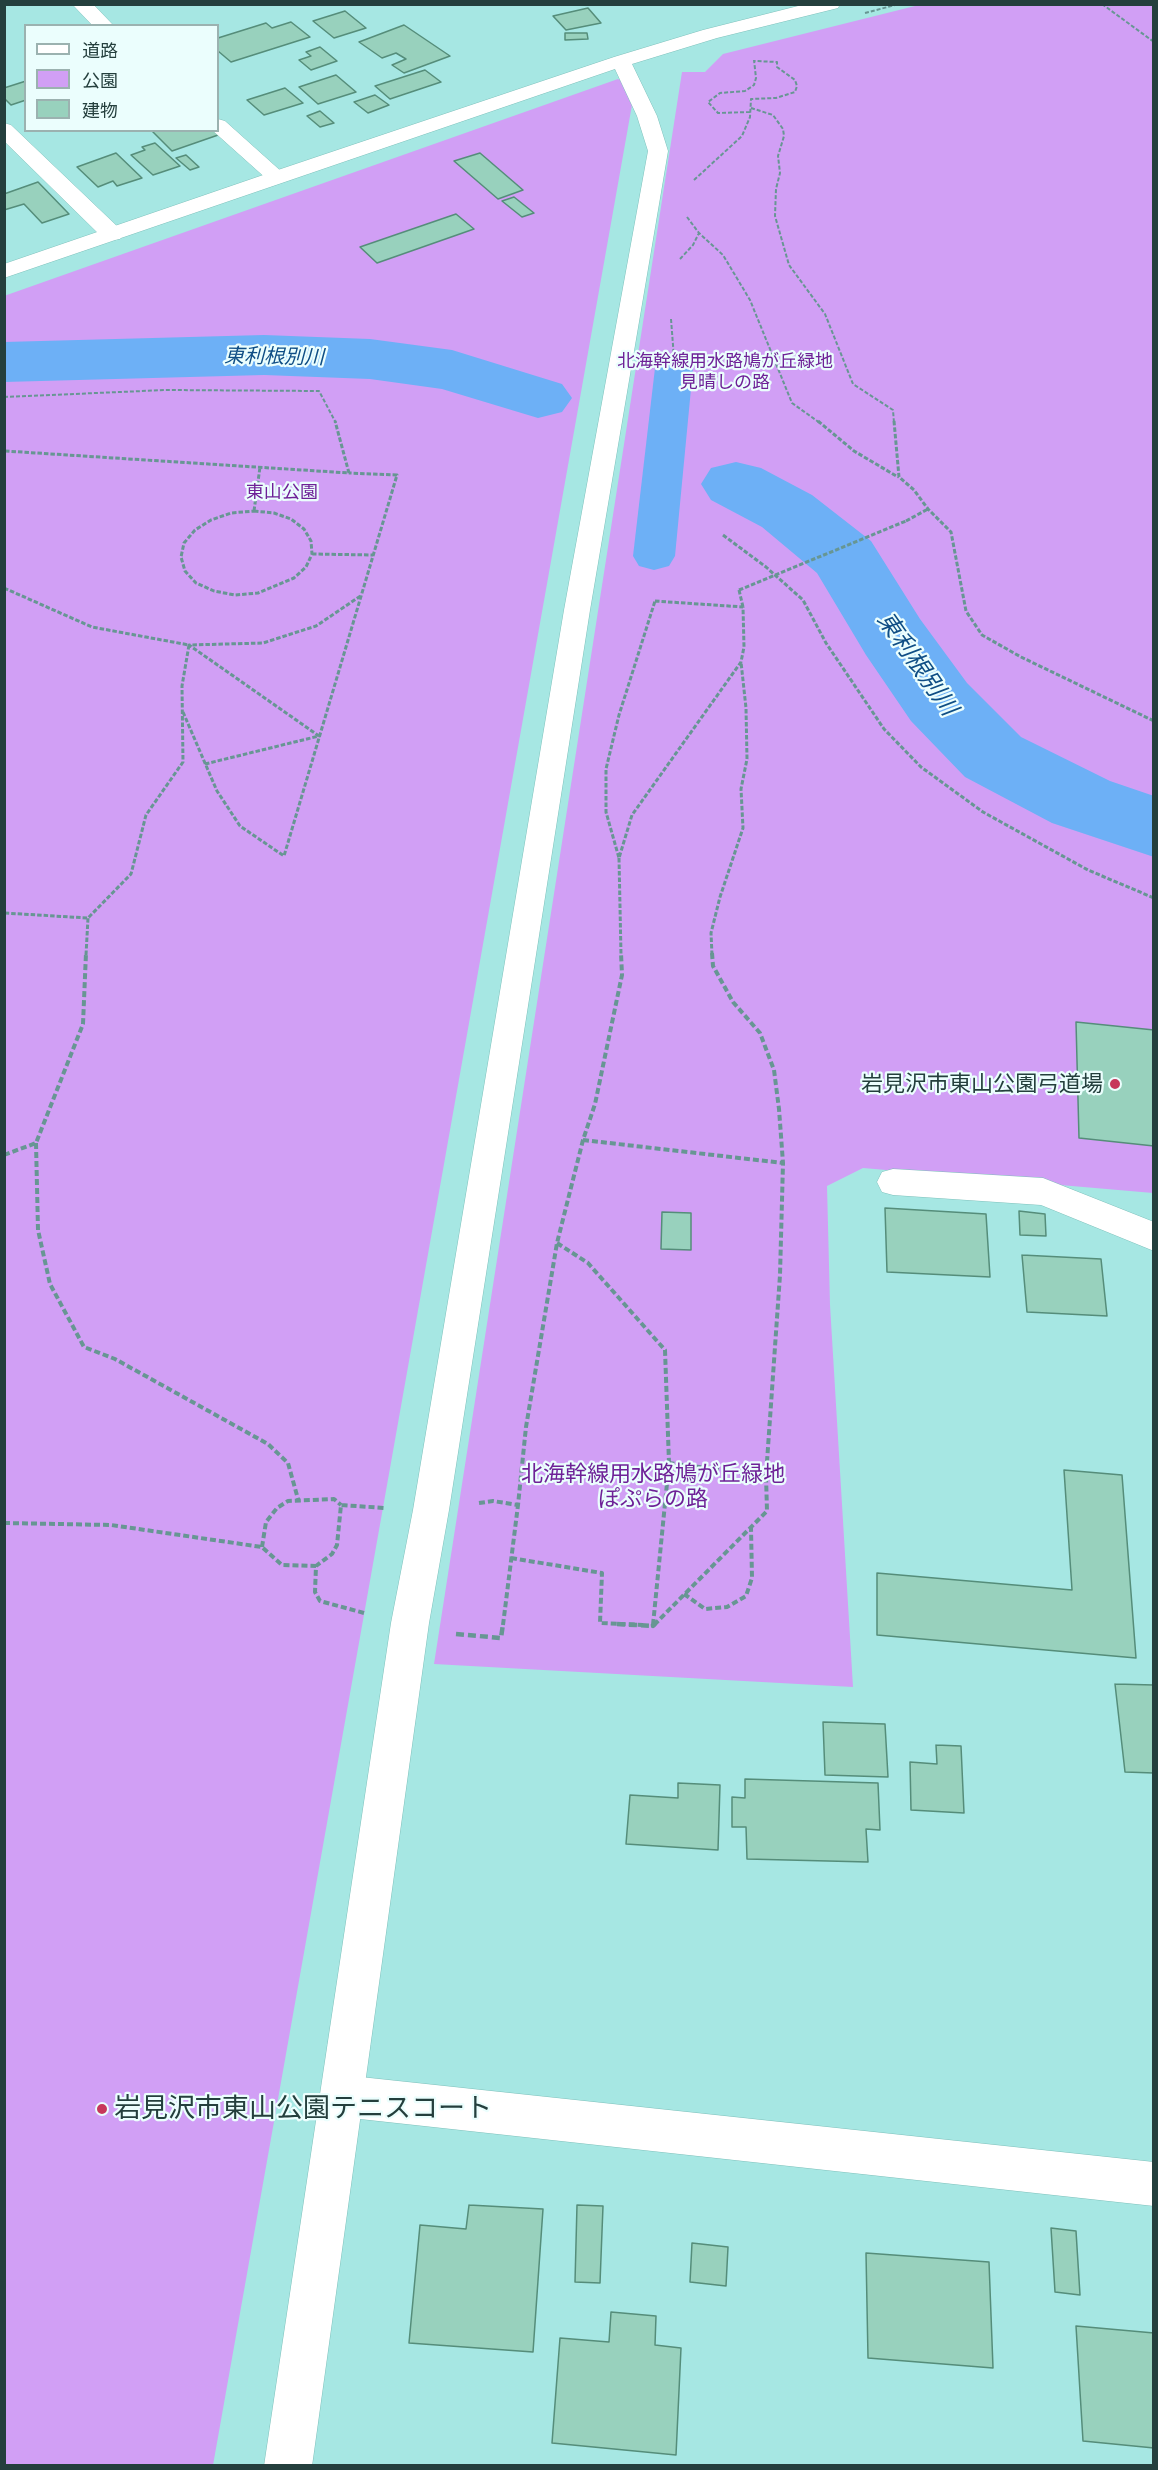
<!DOCTYPE html>
<meta charset="utf-8">
<style>
body{margin:0}
#map{position:relative;width:1158px;height:2470px;overflow:hidden;background:#a6e7e3;font-family:"Alegreya Sans","Noto Sans JP",sans-serif}
canvas{display:block}
.frame{position:absolute;inset:0;border:6px solid #243f3d;pointer-events:none}
.legend{position:absolute;left:24px;top:24px;width:195px;height:108px;box-sizing:border-box;background:#ebfefd;border:2px solid #9bb2b0;margin:0;padding:8px 10px;list-style:none;font-size:18px;color:#243f3d}
.legend li{display:flex;align-items:center;gap:12px;height:30px}
.legend b{width:30px;border:2px solid #9bb2b0}
</style>
<div id="map">
<canvas width="1158" height="2470"></canvas>
<div class="frame"></div>
<ul class="legend">
<li><b style="height:8px;background:#fff"></b>道路</li>
<li><b style="height:16px;background:#d19ff5"></b>公園</li>
<li><b style="height:16px;background:#98d1bd"></b>建物</li>
</ul>
</div>
<script>
const ctx = document.querySelector('canvas').getContext('2d');
ctx.lineJoin = 'round';
function paint(path, color) { ctx.fillStyle = color; ctx.fill(path, 'evenodd'); }
const toPath = rows => new Path2D(rows.map(r => 'M' + r).join(''));
function stroke(path, color, width, dash) { ctx.strokeStyle = color; ctx.lineWidth = width; ctx.lineCap = dash ? 'butt' : 'round'; ctx.setLineDash(dash || []); ctx.stroke(path); }
function drawText(font, color, halo, rows, align = 'center') {
  ctx.font = font + ' "Alegreya Sans","Noto Sans JP",sans-serif'; ctx.lineWidth = 4.5; ctx.setLineDash([]); ctx.textBaseline = 'middle'; ctx.strokeStyle = halo; ctx.fillStyle = color; for (const [text, x, y, turn = 0] of rows) {
    ctx.save(); ctx.translate(x, y); ctx.rotate((+turn || 0) * Math.PI / 180); ctx.textAlign = isNaN(turn) ? turn : align; if (halo) ctx.strokeText(text, 0, 0); ctx.fillText(text, 0, 0); ctx.restore();
  }
}
const green = toPath([
 [919,5,1153,5,1153,1193,863,1168,827,1186,830,1305,853,1687,434,1664,682,72,705,72,723,54],
 [618,79,635,88,213,2465,5,2465,4,296]
]);
const canal = toPath([
 [674,356,688,360,693,368,675,556,669,566,654,570,639,566,633,556,655,368,660,360,674,356]
]);
const river = toPath([
 [264,335,370,339,452,350,562,384,572,398,562,412,538,418,442,389,370,379,264,375,4,382,4,342,264,335],
 [736,462,761,468,812,495,871,541,920,619,967,683,1021,737,1110,781,1154,796,1154,857,1052,823,965,777,911,721,866,655,817,573,762,527,711,500,701,484,711,468,736,462]
]);
const building = toPath([
 [588,8,601,23,566,30,553,16,588,8],
 [345,11,366,28,334,38,313,21,345,11],
 [291,22,310,37,231,62,218,51,218,38,266,23,272,28,291,22],
 [404,25,450,56,404,73,392,65,406,59,396,53,382,58,359,42,404,25],
 [565,33,587,33,588,39,565,40,565,33],
 [320,47,337,61,311,70,299,60,311,56,306,52,320,47],
 [425,70,441,82,390,99,375,86,425,70],
 [336,75,356,92,318,104,299,87,336,75],
 [26,81,26,100,11,105,4,98,4,88,26,81],
 [285,88,303,103,264,115,247,100,285,88],
 [375,95,389,105,368,113,354,102,375,95],
 [320,111,334,123,320,127,307,116,320,111],
 [151,130,217,130,221,134,172,151,151,130],
 [155,143,180,166,153,175,131,155,145,150,142,147,155,143],
 [116,153,142,178,117,186,113,181,98,187,77,167,116,153],
 [480,153,523,190,498,199,454,161,480,153],
 [186,155,199,167,190,170,176,158,186,155],
 [38,182,69,214,42,223,24,204,4,210,4,194,38,182],
 [514,197,534,213,522,217,502,201,514,197],
 [456,214,474,229,377,263,360,247,456,214],
 [1076,1022,1154,1030,1154,1146,1079,1138,1076,1022],
 [885,1208,986,1214,990,1277,887,1272,885,1208],
 [1019,1211,1045,1214,1046,1236,1020,1235,1019,1211],
 [662,1212,691,1213,691,1250,661,1249,662,1212],
 [1022,1255,1101,1259,1107,1316,1027,1312,1022,1255],
 [1064,1470,1122,1475,1136,1658,877,1635,877,1573,1072,1590,1064,1470],
 [1115,1684,1154,1685,1154,1773,1125,1772,1115,1684],
 [823,1722,885,1724,888,1777,825,1775,823,1722],
 [936,1745,961,1746,964,1813,911,1810,910,1762,937,1764,936,1745],
 [745,1779,878,1783,880,1830,866,1829,868,1862,747,1859,746,1827,732,1827,732,1797,745,1798,745,1779],
 [678,1783,720,1785,718,1850,626,1844,630,1795,678,1798,678,1783],
 [469,2205,543,2209,533,2352,409,2343,420,2225,466,2229,469,2205],
 [577,2205,603,2206,600,2283,575,2282,577,2205],
 [1051,2228,1076,2231,1080,2295,1055,2292,1051,2228],
 [692,2243,728,2247,726,2286,690,2282,692,2243],
 [866,2253,989,2262,993,2368,868,2358,866,2253],
 [611,2312,656,2316,655,2345,681,2348,676,2455,552,2443,560,2338,609,2342,611,2312],
 [1076,2326,1154,2333,1154,2448,1083,2441,1076,2326]
]);
const pathFar3 = toPath([
 [1102,4,1154,42],
 [865,13,899,4],
 [751,108,773,115,783,129,784,136,778,156,780,173,776,189,775,216,789,265,825,314,853,384,893,410,894,423],
 [750,112,718,113,708,102,720,93,745,91,754,85,756,78,754,60],
 [694,180,742,136,750,117,751,99,776,98,795,92,797,86,795,80,777,67,777,62,755,61],
 [687,217,699,233,723,255,750,300,792,403,820,423],
 [680,259,693,245,699,233],
 [671,319,674,358,774,361],
 [4,397,166,390,319,391,336,423]
]);
const pathFar2 = toPath([
 [818,421,854,451,898,477],
 [894,421,899,477,914,490,928,509,951,532,966,611,982,635,1021,657,1154,721],
 [5,451,349,473,335,421],
 [254,511,274,513,291,519,304,529,311,541,312,554,306,567,294,578,258,593,235,595,214,591,196,583,185,571,181,557,184,543,195,530,211,520,231,513,254,511],
 [254,511,260,467],
 [906,521,928,509],
 [723,535,766,567,803,600,826,643,884,729,921,767,983,812,1088,870,1154,898],
 [312,554,373,555],
 [4,588,92,627,189,645,182,686,183,762,146,815,131,874,88,918,4,913],
 [739,590,743,607],
 [655,601,743,607,744,647,741,662,632,815,619,858,606,812,606,769,619,715,655,601],
 [183,712,217,791,240,826,284,856,397,475,349,473],
 [205,764,319,736,189,645,263,643,316,626,362,595],
 [619,858,621,955],
 [86,955,88,918],
 [712,955,711,933,720,897,743,828,741,789,747,759,746,708,741,662]
]);
const pathFar1 = toPath([
 [712,953,713,966,733,1002,760,1033,774,1070,779,1109,783,1163,780,1275,766,1476],
 [583,1140,783,1163],
 [36,1143,38,1230,50,1284,84,1347,115,1359,268,1444,288,1463,298,1499],
 [4,1155,36,1143,83,1024,86,953],
 [557,1243,588,1263,665,1350,669,1463],
 [479,1503,493,1501,518,1505,526,1427,557,1243,583,1140,595,1104,622,975,621,953],
 [4,1523,111,1525,262,1547,282,1565,316,1566],
 [262,1547,266,1522,277,1508,288,1501,334,1499,341,1505],
 [511,1558,602,1573,600,1623,643,1625],
 [684,1594,705,1609,727,1607,746,1596,752,1578,751,1528],
 [364,1613,320,1601,315,1592,316,1566,332,1554,337,1545,341,1505,385,1508],
 [503,1625,518,1505],
 [653,1625,669,1463],
 [654,1625,767,1511,766,1476,669,1463]
]);
const path = toPath([
 [617,1624,653,1626],
 [653,1624,653,1626,655,1624],
 [456,1634,501,1638,503,1624]
]);
const street = toPath([
 [72,4,93,4,114,26,93,26,72,4],
 [218,119,225,121,283,173,286,177,283,181,276,183,269,181,212,130,218,130,218,119],
 [4,123,11,125,120,229,123,234,120,239,112,240,104,239,4,141,4,123],
 [893,1169,1043,1178,1154,1222,1154,1251,1041,1205,893,1195,882,1192,877,1182,882,1172,893,1169],
 [342,2075,1154,2162,1154,2206,342,2117,327,2111,321,2096,327,2081,342,2075]
]);
const secondary = toPath([
 [806,4,840,4,838,8,717,38,632,64,657,116,668,151,590,610,449,1510,429,1623,312,2466,264,2466,391,1623,413,1510,564,610,648,151,637,116,615,69,4,278,4,264,269,173,614,57,703,30,806,4]
]);
const pathBridge = toPath([
 [739,590,906,521]
]);
const markers = [
 [1115,1084,6,"#c7375b"],
 [102,2109,6,"#c7375b"]
];
const farParknames = [
 ["北海幹線用水路鳩が丘緑地",725,362],
 ["見晴しの路",725,383],
 ["東山公園",282,493]
];
const farWaternames = [
 ["東利根別川",274,357,1]
];
const poiNames = [
 ["岩見沢市東山公園弓道場",1103,1084]
];
const parkNames = [
 ["北海幹線用水路鳩が丘緑地",653,1474],
 ["ぽぷらの路",653,1499]
];
const waterNames = [
 ["東利根別川",917,664,55]
];
const nearPoinames = [
 ["岩見沢市東山公園テニスコート",114,2109]
];
paint(green, '#d19ff5');
paint(canal, '#6db0f6');
paint(river, '#6db0f6');
paint(building, '#98d1bd');
stroke(building, '#558d7a', 1.5);
stroke(street, '#7fc0bb', 1);
stroke(secondary, '#7fc0bb', 1);
stroke(pathFar3, '#679693', 2, [4, 2]);
stroke(pathFar2, '#679693', 3, [4.5, 2]);
stroke(pathFar1, '#679693', 4, [6, 3]);
stroke(path, '#679693', 4.5, [8, 4]);
paint(street, '#fff');
paint(secondary, '#fff');
stroke(pathBridge, '#679693', 3, [4.5, 2]);
for (const [x, y, r, color] of markers) { const dot = new Path2D(); dot.arc(x, y, r, 0, 2 * Math.PI); ctx.fillStyle = color; ctx.fill(dot); stroke(dot, '#ebfefd', 2); }
drawText('18px', '#6e2197', '#ebfefd', farParknames);
drawText('italic 20px', '#0f4e85', '#ebfefd', farWaternames);
drawText('22px', '#243f3d', '#ebfefd', poiNames, 'right');
drawText('22px', '#6e2197', '#ebfefd', parkNames);
drawText('italic 24px', '#0f4e85', '#ebfefd', waterNames);
drawText('27px', '#243f3d', '#ebfefd', nearPoinames, 'left');
</script>
